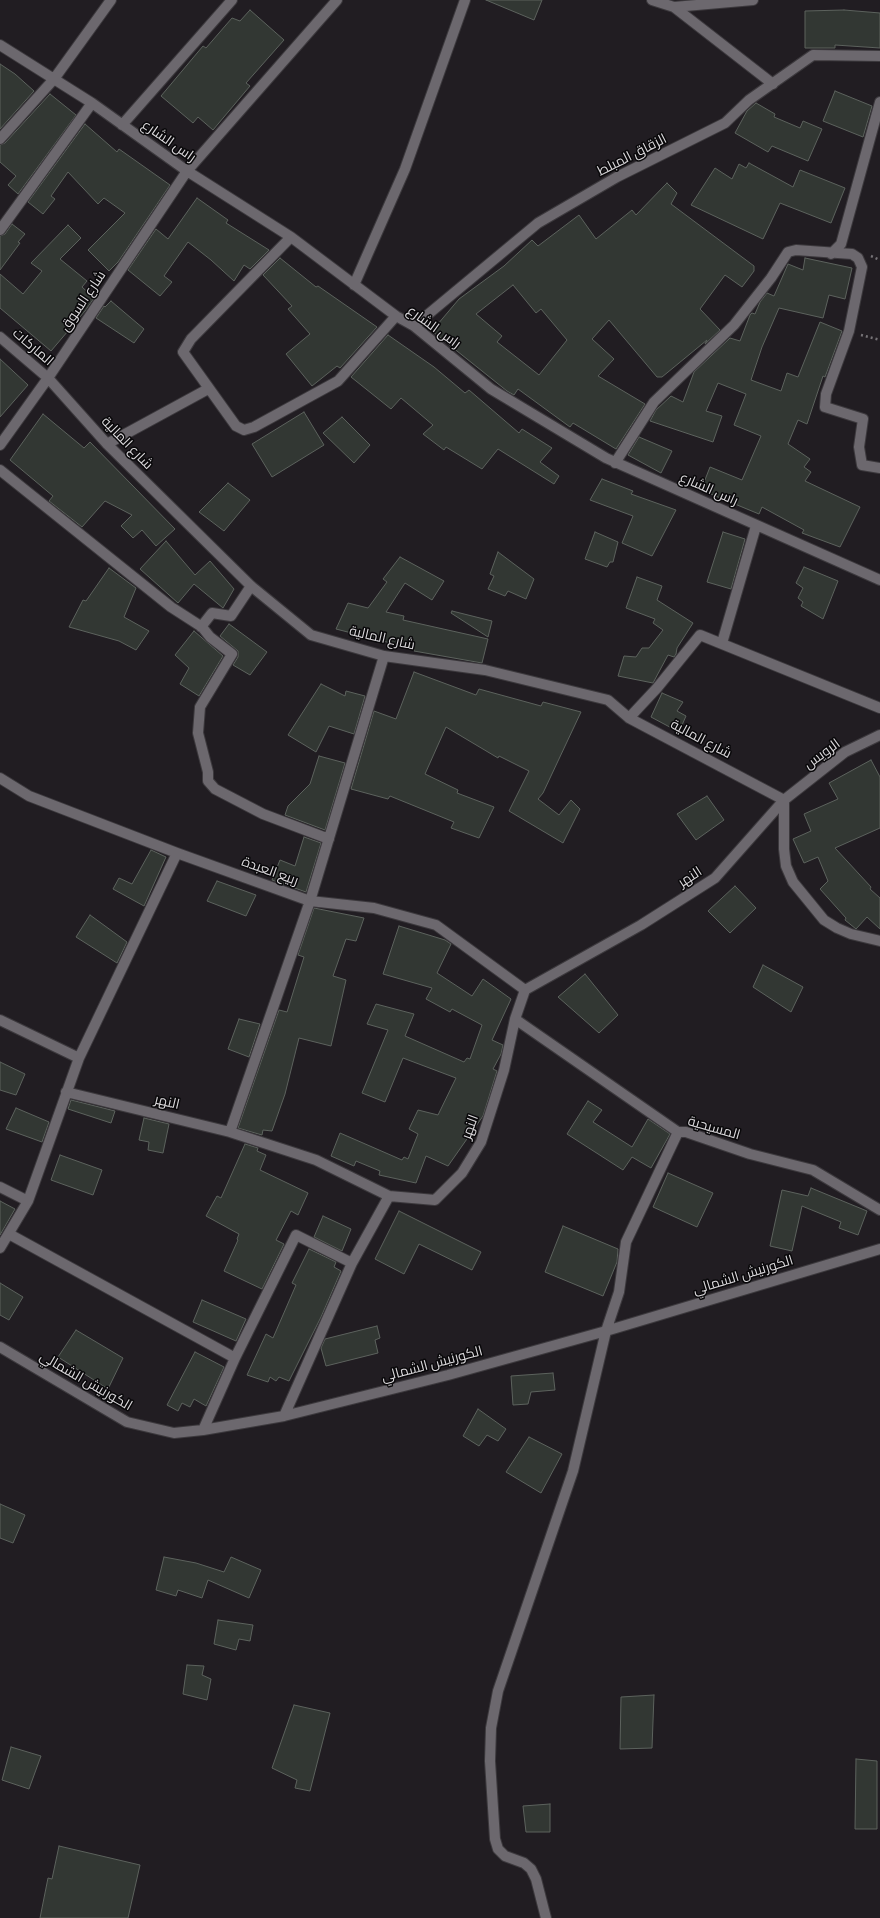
<!DOCTYPE html>
<meta charset="utf-8">
<style>
body{margin:0}
canvas{display:block;background:#211d22}
</style>
<canvas width="880" height="1918"></canvas>
<script>
const ctx = document.querySelector('canvas').getContext('2d');
ctx.lineJoin = 'round';
function paint(path, color) { ctx.fillStyle = color; ctx.fill(path, 'evenodd'); }
const toPath = rows => new Path2D(rows.map(r => 'M' + r).join(''));
function stroke(path, color, width, dash) { ctx.strokeStyle = color; ctx.lineWidth = width; ctx.lineCap = dash ? 'butt' : 'round'; ctx.setLineDash(dash || []); ctx.stroke(path); }
function drawText(font, color, halo, rows, align = 'center') {
  ctx.font = font + ' "Crimson Pro",Cairo,serif'; ctx.lineWidth = 3; ctx.setLineDash([]); ctx.textBaseline = 'middle'; ctx.strokeStyle = halo; ctx.fillStyle = color; for (const [text, x, y, turn = 0] of rows) {
    ctx.save(); ctx.translate(x, y); ctx.rotate((+turn || 0) * Math.PI / 180); ctx.textAlign = isNaN(turn) ? turn : align; if (halo) ctx.strokeText(text, 0, 0); ctx.fillText(text, 0, 0); ctx.restore();
  }
}
const building = toPath([
 [486,0,542,0,534,20,486,0],
 [250,10,284,40,246,83,250,86,213,130,198,117,193,123,161,96,203,46,206,48,232,18,240,21,250,10],
 [844,10,880,13,880,48,835,45,835,48,805,48,805,11,844,10],
 [0,64,15,74,34,91,0,129,0,64],
 [835,91,872,106,863,137,823,121,835,91],
 [50,94,76,115,18,194,8,185,16,176,0,162,0,145,5,143,50,94],
 [756,103,775,114,774,117,800,128,803,121,822,129,808,161,772,146,768,152,735,133,747,111,756,103],
 [85,124,117,152,119,149,170,185,118,262,109,271,88,250,125,213,104,198,98,204,68,172,51,196,55,199,43,214,28,202,85,124],
 [749,163,793,187,800,170,845,188,831,223,780,203,763,239,691,205,715,168,732,179,739,164,746,168,749,163],
 [667,183,677,193,671,204,754,266,754,271,742,287,725,275,700,309,720,330,705,344,707,340,662,377,657,377,609,320,592,339,614,359,598,376,645,404,616,449,573,423,570,427,518,389,514,395,507,391,432,331,459,299,504,266,532,240,538,246,579,215,596,239,632,210,636,215,667,183],
 [513,285,536,313,541,309,567,340,539,375,497,342,502,336,476,314,513,285],
 [197,198,228,220,226,223,269,250,250,269,244,265,234,281,211,260,188,242,164,276,172,282,160,296,128,270,156,229,168,239,197,198],
 [12,224,25,234,18,242,20,243,0,270,0,236,5,234,12,224],
 [68,225,81,238,60,259,87,281,82,287,94,298,85,311,51,351,0,308,0,274,23,294,42,271,31,263,68,225],
 [280,258,316,287,318,286,377,327,340,368,337,366,312,386,286,354,310,334,288,309,292,306,263,275,280,258],
 [805,258,852,268,845,299,829,295,823,318,779,308,762,347,751,380,781,391,787,373,798,377,820,322,842,331,825,377,823,376,807,424,798,420,788,444,810,459,804,467,811,472,805,481,860,507,840,547,802,533,804,530,762,507,759,514,701,490,710,467,742,480,761,436,734,425,746,394,718,383,706,411,722,416,713,442,650,421,656,410,671,396,683,402,694,372,730,338,740,341,750,315,752,313,755,314,760,302,767,293,774,296,788,264,803,270,805,258],
 [111,301,144,329,134,343,96,318,104,306,105,307,111,301],
 [388,335,434,367,465,393,469,390,519,433,522,429,552,448,540,462,559,476,554,484,498,449,482,469,446,447,444,450,423,434,433,425,401,398,391,409,351,377,388,335],
 [0,359,28,385,0,417,0,359],
 [304,412,324,445,272,477,252,444,304,412],
 [43,414,84,448,90,442,175,529,156,546,142,530,133,538,121,526,132,515,105,501,82,527,49,501,53,496,10,460,43,414],
 [342,417,370,445,354,463,323,433,342,417],
 [639,437,672,451,661,473,628,455,639,437],
 [602,479,633,491,631,494,676,510,652,556,622,543,633,516,590,500,602,479],
 [228,483,250,500,224,531,199,512,228,483],
 [595,532,618,542,613,562,610,562,607,567,585,559,595,532],
 [723,532,745,539,731,589,707,582,723,532],
 [166,541,195,575,210,561,234,589,223,608,194,584,178,603,140,569,166,541],
 [498,552,534,579,526,599,508,591,505,596,488,589,494,576,490,574,498,552],
 [400,557,444,581,432,600,405,583,386,612,404,616,403,620,488,639,482,663,414,651,414,649,336,629,348,603,368,608,387,582,383,579,400,557],
 [804,567,838,581,823,619,801,606,803,602,798,598,803,588,796,583,804,567],
 [109,568,136,588,124,617,149,631,136,650,119,641,69,627,83,600,86,601,109,568],
 [637,577,662,586,657,600,693,623,677,648,676,654,674,657,668,655,653,683,618,676,624,656,636,657,642,648,649,648,663,630,653,623,655,619,626,608,637,577],
 [452,611,492,621,488,637,451,613,452,611],
 [229,624,267,652,250,675,233,665,238,657,238,651,220,636,229,624],
 [194,631,223,656,199,696,180,684,189,668,175,655,194,631],
 [414,672,476,695,479,689,541,706,543,702,581,712,543,793,538,799,559,815,571,800,580,809,563,843,509,811,529,771,499,756,498,758,446,727,425,774,458,790,457,793,494,807,479,838,451,828,454,822,390,796,388,799,351,789,374,711,396,719,414,672],
 [321,684,345,696,346,691,365,696,354,734,329,726,316,752,288,735,321,684],
 [662,693,683,702,677,711,686,716,679,732,651,717,662,693],
 [319,756,345,763,325,830,285,815,288,806,310,784,319,756],
 [871,760,880,777,880,828,835,848,871,887,870,889,880,898,880,929,867,917,856,929,845,920,846,918,820,889,828,881,818,857,804,863,793,839,811,831,804,814,838,799,829,783,871,760],
 [707,796,724,820,696,840,677,814,707,796],
 [304,837,321,843,306,892,272,880,280,860,295,866,304,837],
 [151,850,166,857,144,906,113,889,119,878,132,884,151,850],
 [217,881,256,895,246,916,207,901,217,881],
 [735,886,756,908,730,933,708,911,735,886],
 [314,908,364,918,356,941,346,939,333,976,346,980,331,1046,299,1038,285,1094,272,1131,263,1130,262,1135,238,1128,279,1010,287,1012,304,957,298,955,314,908],
 [90,915,127,942,117,963,76,937,90,915],
 [399,926,445,940,451,944,437,973,472,996,483,979,511,999,492,1040,503,1045,501,1054,493,1069,497,1071,483,1116,448,1166,426,1156,416,1183,379,1175,380,1171,356,1161,354,1166,331,1156,340,1133,402,1160,404,1157,408,1159,418,1134,409,1129,418,1110,438,1115,456,1078,403,1058,385,1102,362,1093,388,1030,367,1024,376,1004,414,1014,405,1036,464,1062,467,1058,470,1059,482,1025,452,1009,450,1012,426,999,432,988,383,974,399,926],
 [763,965,803,987,791,1012,753,987,763,965],
 [585,974,618,1015,599,1033,558,997,585,974],
 [239,1019,260,1024,249,1057,228,1049,239,1019],
 [0,1062,25,1074,16,1095,0,1090,0,1062],
 [71,1100,115,1111,111,1123,68,1109,71,1100],
 [588,1101,602,1110,593,1122,632,1147,648,1119,670,1134,651,1168,632,1157,623,1170,567,1134,588,1101],
 [16,1108,49,1122,42,1142,6,1129,16,1108],
 [144,1118,169,1124,163,1153,148,1150,149,1142,139,1140,144,1118],
 [245,1144,258,1148,257,1151,266,1155,260,1170,308,1193,298,1215,291,1211,276,1240,284,1244,262,1289,224,1271,238,1240,237,1239,239,1234,206,1216,217,1196,221,1198,245,1144],
 [60,1155,102,1170,93,1195,51,1180,60,1155],
 [668,1173,713,1193,697,1227,653,1207,668,1173],
 [811,1188,867,1211,858,1235,839,1228,841,1222,802,1206,792,1251,770,1246,782,1190,808,1196,811,1188],
 [0,1201,15,1209,0,1235,0,1201],
 [399,1211,481,1252,472,1270,419,1244,404,1274,375,1259,399,1211],
 [323,1216,351,1229,342,1251,314,1237,323,1216],
 [563,1226,618,1249,617,1262,603,1296,545,1272,563,1226],
 [309,1249,336,1262,334,1267,341,1271,321,1317,289,1381,279,1377,276,1381,270,1377,268,1382,247,1375,266,1334,273,1338,296,1285,292,1283,309,1249],
 [0,1283,23,1297,9,1320,0,1315,0,1283],
 [202,1300,246,1319,236,1341,193,1322,202,1300],
 [377,1326,380,1338,375,1340,378,1353,326,1366,321,1348,325,1339,377,1326],
 [76,1330,123,1358,108,1389,58,1357,76,1330],
 [195,1352,224,1367,206,1406,194,1399,190,1407,182,1403,178,1411,167,1405,195,1352],
 [553,1373,555,1390,531,1392,528,1404,513,1405,511,1376,553,1373],
 [478,1409,506,1429,498,1441,487,1435,479,1446,463,1436,478,1409],
 [529,1437,562,1454,541,1493,506,1472,529,1437],
 [0,1504,25,1515,13,1543,0,1538,0,1504],
 [164,1557,196,1563,224,1572,231,1557,261,1570,249,1598,208,1580,202,1598,178,1590,176,1596,156,1590,164,1557],
 [218,1620,253,1625,250,1641,239,1639,236,1650,214,1644,218,1620],
 [187,1665,204,1666,202,1675,211,1679,207,1700,183,1694,187,1665],
 [654,1695,652,1748,620,1749,621,1697,654,1695],
 [294,1705,330,1713,310,1791,295,1788,297,1780,272,1768,294,1705],
 [11,1747,41,1756,29,1789,2,1780,11,1747],
 [856,1759,877,1761,877,1829,855,1829,856,1759],
 [550,1804,550,1832,526,1832,523,1806,550,1804],
 [59,1846,140,1865,128,1918,40,1918,48,1878,52,1879,59,1846]
]);
const path = toPath([
 [871,256,880,260],
 [861,335,880,340]
]);
const minor = toPath([
 [652,0,674,7,753,0],
 [674,7,773,84],
 [0,45,92,103,187,171,291,237,396,316,414,326,491,389,606,458,880,580],
 [122,125,232,0],
 [0,139,54,79,111,0],
 [0,230,92,103],
 [291,237,191,339,183,352,236,426,244,430,254,427,338,381,396,316],
 [831,254,841,244,880,102],
 [354,285,405,169,465,0],
 [414,326,538,223,617,177,725,123,749,100,813,55,880,56],
 [0,337,48,378,107,444,251,586,311,635,384,656,485,670,608,700,629,718,784,800],
 [107,444,208,389],
 [0,445,48,378,187,171,337,0],
 [615,463,654,402,734,325,771,278,788,252,796,250,852,254,858,258,862,267,849,331,826,394,825,407,863,419,859,447,862,465,880,468],
 [0,470,171,607,202,627,210,637,232,654,200,707,198,733,208,772,208,781,215,789,263,814,329,839],
 [201,627,212,613,231,616,251,586],
 [722,643,756,526],
 [629,718,657,688,700,635,880,708],
 [0,778,29,796,177,853,310,901,374,908,436,925,525,990],
 [784,800,784,849,786,866,793,882,824,920,837,928,851,934,880,941],
 [515,1019,678,1132,686,1132,750,1154,813,1170,880,1210],
 [0,1020,79,1058],
 [66,1092,230,1132,316,1160,389,1196,435,1200,462,1173,481,1142,504,1070,515,1019,525,990,641,925,715,878,784,800,845,752,880,735],
 [230,1132,310,901,384,656],
 [0,1187,28,1201],
 [9,1234,235,1358],
 [0,1248,28,1201,79,1058,177,853],
 [0,1347,127,1422,174,1433,203,1430,284,1416,448,1375,606,1331,880,1249],
 [284,1416,352,1263,389,1196],
 [203,1430,235,1358,296,1235,352,1263],
 [546,1918,536,1879,531,1869,524,1863,505,1856,498,1849,495,1839,490,1761,491,1728,498,1691,573,1471,606,1331,619,1292,626,1242,678,1132]
]);
const streetNames = [
 ["راس الشارع",169,141,35],
 ["الزقاق المبلط",632,155,-27],
 ["شارع السوق",83,301,-56],
 ["راس الشارع",434,327,36],
 ["الماركات",33,347,41],
 ["شارع المالية",127,443,46],
 ["راس الشارع",709,489,24],
 ["شارع المالية",382,638,13],
 ["شارع المالية",701,739,28],
 ["الرويس",822,754,-36],
 ["ربيع العبدة",270,871,20],
 ["النهر",690,877,-33],
 ["النهر",167,1102,13],
 ["النهر",470,1127,-70],
 ["المسيحية",714,1128,16],
 ["الكورنيش الشمالي",743,1275,-17],
 ["الكورنيش الشمالي",432,1364,-15],
 ["الكورنيش الشمالي",86,1381,30]
];
paint(building, '#323733');
stroke(building, '#5c625d', 1);
stroke(minor, '#3c393d', 12);
stroke(path, '#767377', 2.5, [2, 3]);
stroke(minor, '#6c686e', 10);
drawText('14px', '#dad8db', '#09080a', streetNames);
</script>
